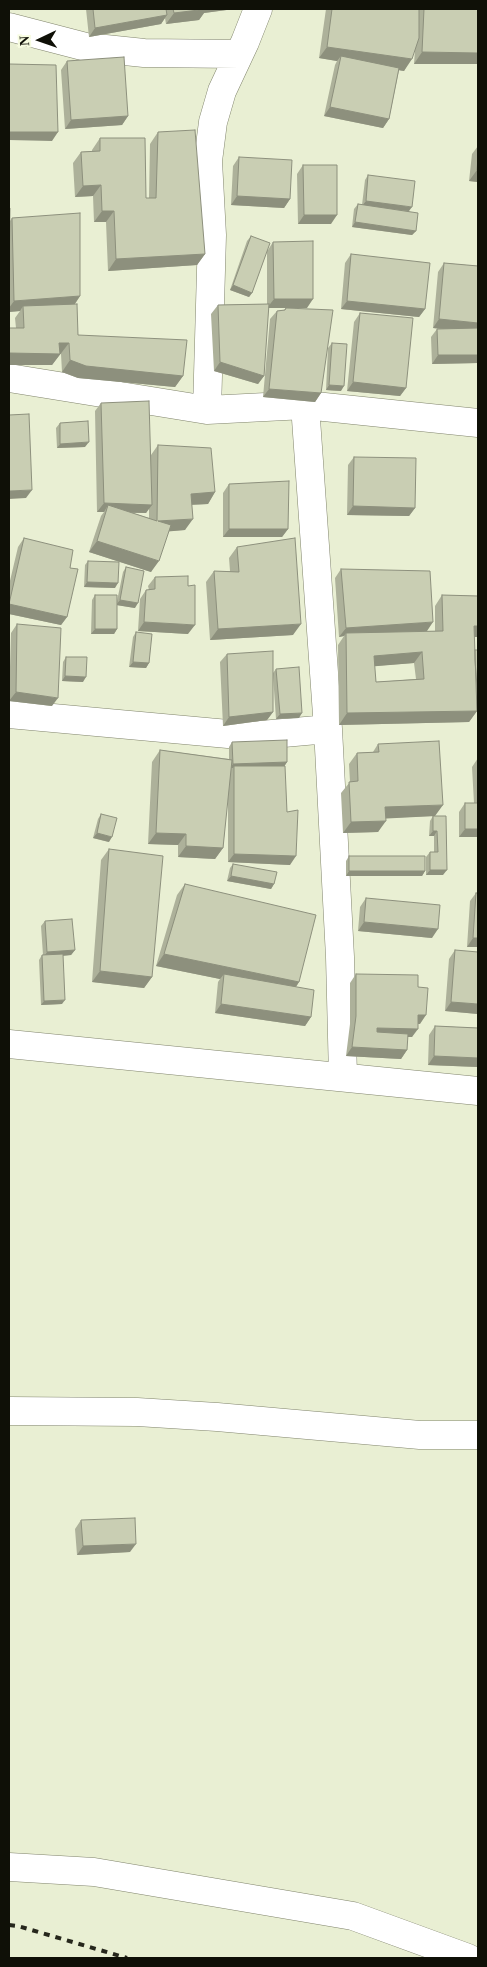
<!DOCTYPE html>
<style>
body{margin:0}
#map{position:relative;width:487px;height:1967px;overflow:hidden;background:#e9efd3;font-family:Georgia,serif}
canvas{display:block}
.frame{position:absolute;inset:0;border:10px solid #0f1007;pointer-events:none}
.north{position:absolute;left:15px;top:15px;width:50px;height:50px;-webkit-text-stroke:4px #f7fce0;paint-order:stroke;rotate:267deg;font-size:14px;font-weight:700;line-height:20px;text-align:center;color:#0f1007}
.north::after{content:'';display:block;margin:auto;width:18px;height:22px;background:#0f1007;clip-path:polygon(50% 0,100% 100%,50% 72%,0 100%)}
</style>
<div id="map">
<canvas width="487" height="1967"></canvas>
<div class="frame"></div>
<div class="north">N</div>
</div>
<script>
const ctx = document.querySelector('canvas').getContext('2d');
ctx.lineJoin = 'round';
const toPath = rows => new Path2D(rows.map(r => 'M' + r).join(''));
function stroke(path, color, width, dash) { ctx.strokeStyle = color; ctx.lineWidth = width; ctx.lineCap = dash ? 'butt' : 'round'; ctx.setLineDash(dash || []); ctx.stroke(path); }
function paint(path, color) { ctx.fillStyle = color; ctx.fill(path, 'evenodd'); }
const street = toPath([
 [9,27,86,47,144,53,239,54],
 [9,378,207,410,305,405,478,423],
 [305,405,328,729,340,957,343,1077],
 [207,410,212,235,208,161,213,122,222,91,245,42,258,9],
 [9,714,250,736,328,729],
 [9,1044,478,1091],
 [9,1411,137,1412,217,1417,420,1435,478,1435],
 [9,1867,94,1872,353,1916,468,1958]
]);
const rail = toPath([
 [9,1925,18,1926,127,1958]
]);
const wall = toPath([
 [86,9,234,9,204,13,199,20,166,24,165,18,161,24,89,37],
 [326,9,478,9,478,64,414,64,415,50,404,71,399,70,389,119,383,128,324,116,335,65,337,61,319,58],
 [67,61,128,116,122,125,65,129,61,70],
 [158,132,205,254,197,265,108,271,106,222,94,222,93,196,75,197,73,163,81,152,92,151,92,150,100,138,146,198,149,198,150,144],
 [478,146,478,182,469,181,472,154],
 [239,157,290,199,284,208,231,205,233,166],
 [303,165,331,224,298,224,297,174],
 [368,175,409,211,416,231,412,235,352,227,354,209,358,204,362,205,365,180],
 [9,208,10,221,12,218,80,296,75,304,78,335,183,376,175,387,78,378,62,372,61,354,60,354,52,365,16,328,15,318,20,311,9,312],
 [251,236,268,250,273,242,307,308,268,308,264,376,258,384,214,371,211,314,218,305,267,304,267,251,252,293,249,297,230,290,247,241],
 [351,254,425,309,419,317,341,309,345,263],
 [444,263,478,266,478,363,432,364,431,337,437,329,440,329,433,328,438,272],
 [286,308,321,393,315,402,263,397,270,319,277,311,284,310],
 [360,313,406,388,400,396,347,391,354,322],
 [332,343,341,391,326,390,328,348],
 [101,403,151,455,158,445,215,492,208,504,192,505,185,530,169,531,151,572,89,552,101,516,104,512,97,512,95,411],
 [149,508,149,518,133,513,146,513],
 [60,423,85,447,57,448,56,428],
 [354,457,415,508,409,516,347,515,348,465],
 [229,484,288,529,282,537,223,537,223,493],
 [24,538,70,568,67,617,61,625,9,614,9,585,18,547],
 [237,547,293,635,210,640,206,582,214,571,230,571,229,558],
 [88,561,115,588,84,587,85,565],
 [126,567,135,608,117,605,117,629,114,634,91,634,92,600,95,595,117,601,123,572],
 [341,569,427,631,411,632,435,631,435,606,442,595,478,596,478,637,474,637,478,708,477,709,477,711,469,722,339,725,338,645,344,636,339,637,335,578],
 [414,663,416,679,376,682,374,666],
 [155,577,188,634,138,631,140,599,146,590,149,590,148,586],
 [17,624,52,706,9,701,11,633],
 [136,632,149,663,146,668,129,667,133,637],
 [227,654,273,673,276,669,299,718,276,719,273,675,273,712,267,720,223,726,220,662],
 [66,657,83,682,62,681,63,662],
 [232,742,287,762,284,766,290,865,228,862,228,795,223,848,215,859,178,857,178,845,148,844,152,762,160,750,229,759,229,747],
 [378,744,434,816,446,816,443,875,426,875,426,857,430,852,434,852,434,836,429,836,430,821,433,816,386,818,378,832,343,833,341,793,350,782,349,764,357,753,373,752],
 [478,758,478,837,459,837,459,812,465,803,474,803,472,767],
 [101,814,109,842,93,838,98,819],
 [109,849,152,977,144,988,92,982,101,860],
 [349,856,425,871,422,876,346,876,346,861],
 [233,864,274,884,271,889,227,881,230,868],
 [185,884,299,982,296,987,311,1017,305,1026,215,1013,218,982,220,979,156,966,177,895],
 [476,893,478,947,467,947,470,901],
 [366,898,432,938,358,931,360,907],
 [45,921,75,950,71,955,63,956,62,1004,41,1005,39,960,42,955,43,955,41,926],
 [455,950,478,1014,445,1011,449,959],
 [356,974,418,987,420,1024,418,1024,412,1037,407,1037,407,1050,401,1059,346,1056,350,1024,350,983],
 [435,1026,478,1028,478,1067,428,1065,429,1035],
 [81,1520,130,1552,77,1555,75,1529]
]);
const shadedWall = toPath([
 [203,9,234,9,204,13,199,20,166,24,174,13],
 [167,15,161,24,89,37,95,28],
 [327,47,412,59,404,71,340,61,341,56,337,61,319,58],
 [422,52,478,53,478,64,414,64],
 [330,107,389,119,383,128,324,116],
 [128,116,122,125,65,129,71,120],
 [9,132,58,132,52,141,9,140],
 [477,170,478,170,478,182,469,181],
 [101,185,93,196,75,197,83,186],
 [237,196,290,199,284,208,231,205],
 [366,201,412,207,409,211,362,206],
 [102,211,114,211,106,222,94,222],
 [304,215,337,215,331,224,298,224],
 [355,222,416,231,412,235,352,227],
 [205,254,197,265,108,271,116,259],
 [233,285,252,293,249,297,230,290],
 [80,296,72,308,23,306,20,311,9,312,9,308,14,301],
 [274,299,313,299,307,308,267,308],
 [347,301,425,309,419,317,341,309],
 [439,319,478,323,478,332,433,328],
 [59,343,69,343,52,365,9,365,9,353],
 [438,355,478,355,478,363,432,364],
 [70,360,183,376,175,387,78,378,62,372],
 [220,362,264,376,258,384,214,371],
 [353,382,406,388,400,396,347,391],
 [329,385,344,386,341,391,326,390],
 [269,389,321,393,315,402,263,397],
 [89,442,85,447,57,448,60,444],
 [32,490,26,498,9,499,9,491],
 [215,492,208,504,183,505,191,494],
 [104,503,152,505,146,513,106,512,108,505,104,512,97,512],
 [353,506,415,508,409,516,347,515],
 [193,519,185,530,151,533,158,521],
 [229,529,288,529,282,537,223,537],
 [97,541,159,561,151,572,89,552],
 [87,582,118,583,115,588,84,587],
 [120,600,138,603,135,608,116,605],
 [9,604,67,617,61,625,9,614],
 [144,622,195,625,188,634,138,631],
 [433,622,427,631,346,636,346,633,344,636,339,637,346,628],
 [301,624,293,635,210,640,218,629],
 [474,626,478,626,478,637,466,637],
 [95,629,117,629,114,634,91,634],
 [422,652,414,663,366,667,374,656],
 [133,662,149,663,146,668,129,667],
 [65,676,86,677,83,682,62,681],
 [16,692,58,698,52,706,9,701],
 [478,700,478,708,472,709],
 [477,711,469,722,339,725,347,713],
 [273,712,267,720,223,726,229,717],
 [302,713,299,718,276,719,280,714],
 [287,762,284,767,234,766,233,768,229,768,233,764],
 [443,805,435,816,377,819,385,807],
 [386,821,378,832,343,833,351,822],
 [465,829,478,829,478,837,459,837],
 [433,831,437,831,434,836,429,836],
 [97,833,112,837,109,842,93,838],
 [156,833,186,834,178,845,148,844],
 [186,846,223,848,215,859,178,857],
 [234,854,296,856,290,865,228,862],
 [430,870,447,870,443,875,426,875],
 [349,871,425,871,422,876,346,876],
 [231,876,274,884,271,889,227,881],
 [364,922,438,929,432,938,358,931],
 [473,938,478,938,478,947,467,947],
 [75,950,71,955,44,957,47,952],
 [164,954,299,982,291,994,224,974,220,979,156,966],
 [100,971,152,977,144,988,92,982],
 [65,1000,62,1004,41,1005,44,1001],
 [451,1002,478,1004,478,1014,445,1011],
 [221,1004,311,1017,305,1026,215,1013],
 [418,1015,426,1015,420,1024,411,1023],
 [377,1028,418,1029,412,1037,371,1037],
 [352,1047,407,1050,401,1059,346,1056],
 [434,1056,478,1058,478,1067,428,1065],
 [136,1544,130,1552,77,1555,83,1546]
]);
const building = toPath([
 [93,9,166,9,167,15,95,28,93,9],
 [173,9,207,9,174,13,173,9],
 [332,9,419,9,419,38,412,59,327,47,332,9],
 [424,9,478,9,478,53,422,52,424,9],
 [341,56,399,68,389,119,330,107,341,56],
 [124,57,128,116,71,120,67,61,124,57],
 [9,64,56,65,58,132,9,132,9,64],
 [195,130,205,254,116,259,114,211,102,211,101,185,83,186,81,152,100,151,100,138,145,138,146,198,156,198,158,132,195,130],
 [239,157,292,160,290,199,237,196,239,157],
 [478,158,478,170,477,170,478,158],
 [303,165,337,165,337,215,304,215,303,165],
 [368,175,415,181,412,207,366,201,368,175],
 [358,204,418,213,416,231,355,222,358,204],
 [9,208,10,208,9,278,9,208],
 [80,213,80,296,14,301,12,218,80,213],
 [251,236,270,243,252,293,233,285,251,236],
 [313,241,313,299,274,299,273,242,313,241],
 [351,254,430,263,425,309,347,301,351,254],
 [444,263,478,266,478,323,439,319,444,263],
 [77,304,78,335,187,340,183,376,86,366,70,360,69,343,59,343,60,354,9,353,9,328,24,328,23,306,77,304],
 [269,304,264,376,220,362,218,305,269,304],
 [286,308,333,310,321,393,269,389,277,311,285,310,286,308],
 [360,313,413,318,406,388,353,382,360,313],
 [478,328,478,355,438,355,437,329,478,328],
 [332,343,347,344,344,386,329,385,332,343],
 [149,401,152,505,104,503,101,403,149,401],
 [29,414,32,490,9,491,9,415,29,414],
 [88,421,89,442,60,444,60,423,88,421],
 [158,445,211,448,215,492,191,494,193,519,158,521,171,525,159,561,97,541,108,505,157,521,158,445],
 [354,457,416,458,415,508,353,506,354,457],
 [289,481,288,529,229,529,229,484,289,481],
 [24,538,73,550,70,568,78,569,67,617,9,604,24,538],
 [295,538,301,624,218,629,214,571,239,572,237,547,295,538],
 [88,561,119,562,118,583,87,582,88,561],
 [126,567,144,571,138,603,120,600,126,567],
 [341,569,430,571,433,622,346,628,341,569],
 [188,576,188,586,195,585,195,625,144,622,146,590,155,589,155,577,188,576],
 [95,595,117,595,117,629,95,629,95,595],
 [442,595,478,596,478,626,474,626,477,711,347,713,346,633,443,631,442,595],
 [422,652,424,679,376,682,374,656,422,652],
 [17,624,61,628,58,698,16,692,17,624],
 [136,632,152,634,149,663,133,662,136,632],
 [475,650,478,650,478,700,475,660,475,650],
 [273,651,273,712,229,717,227,654,273,651],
 [66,657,87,657,86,677,65,676,66,657],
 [299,667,302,713,280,714,276,669,299,667],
 [287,740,287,762,233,764,232,742,287,740],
 [439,741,443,805,385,807,386,821,351,822,349,782,358,781,357,753,379,752,378,744,439,741],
 [160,750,232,760,223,848,186,846,186,834,156,833,160,750],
 [234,766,285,766,287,812,298,810,296,856,234,854,234,766],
 [465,803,478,803,478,829,465,829,465,803],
 [101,814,117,818,112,837,97,833,101,814],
 [433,816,446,816,447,870,430,870,430,852,438,852,437,831,433,831,433,816],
 [109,849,163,856,152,977,100,971,109,849],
 [349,856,425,856,425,871,349,871,349,856],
 [233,864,277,872,274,884,231,876,233,864],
 [185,884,316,915,299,982,164,954,185,884],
 [476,893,478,893,478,938,473,938,476,893],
 [366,898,440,905,438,929,364,922,366,898],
 [72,919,75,950,47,952,45,921,72,919],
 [455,950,478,952,478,1004,451,1002,455,950],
 [63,954,65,1000,44,1001,42,955,63,954],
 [224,974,314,990,311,1017,221,1004,224,974],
 [356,974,418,975,418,987,428,988,426,1015,418,1015,418,1029,377,1028,377,1032,408,1034,407,1050,352,1047,356,1016,356,974],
 [435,1026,478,1028,478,1058,434,1056,435,1026],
 [135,1518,136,1544,83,1546,81,1520,135,1518]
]);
stroke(street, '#80846c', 29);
stroke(street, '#fff', 28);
stroke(rail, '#26271c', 4, [6, 6]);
paint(wall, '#adb19a');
paint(shadedWall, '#8d907d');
paint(building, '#c9ceb3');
stroke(building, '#8d907d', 1);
</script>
